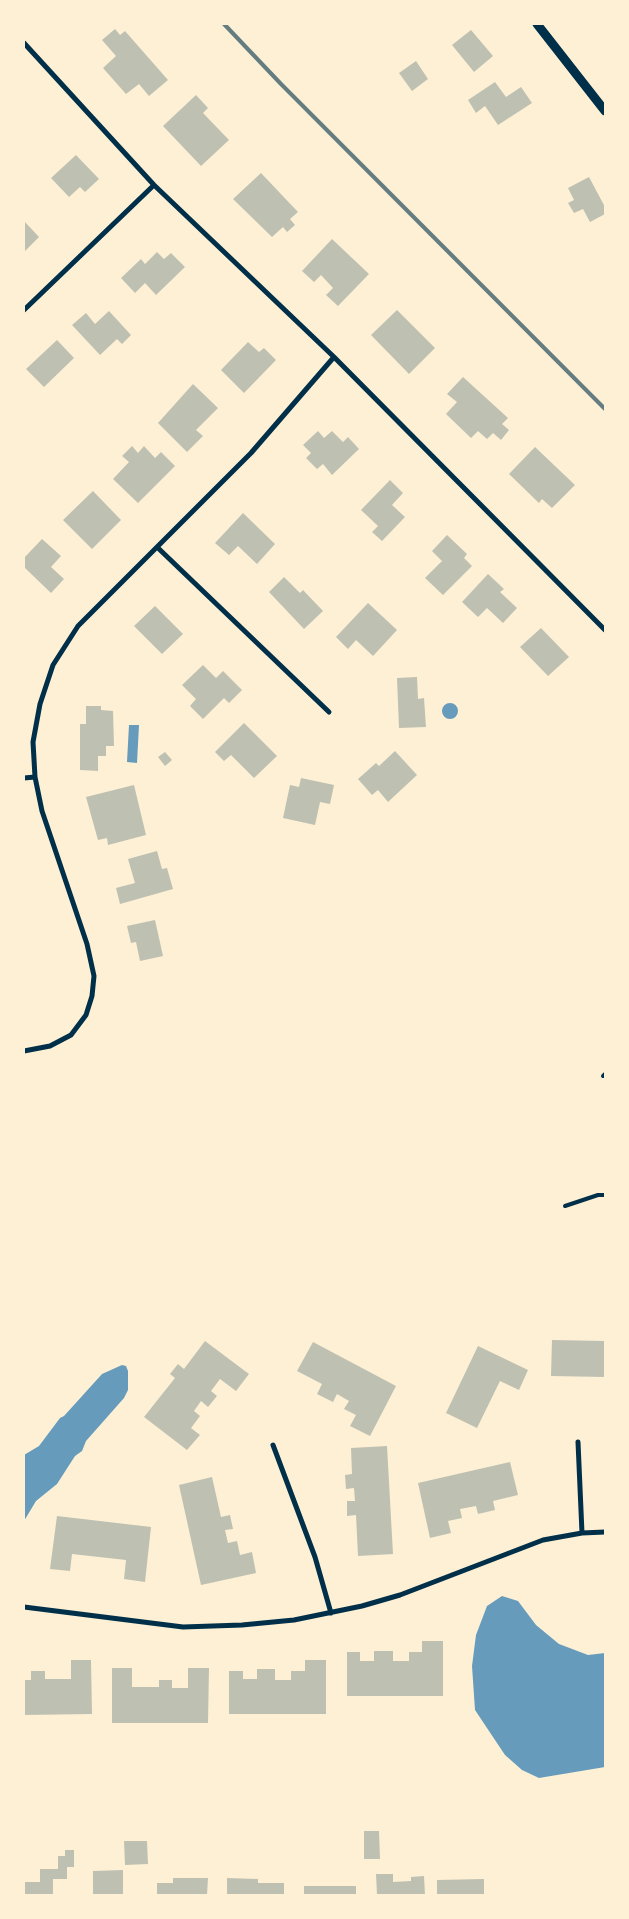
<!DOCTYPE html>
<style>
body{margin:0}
#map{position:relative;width:629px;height:1919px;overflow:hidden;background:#fdf0d5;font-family:"Alegreya Sans",sans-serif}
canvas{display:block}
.frame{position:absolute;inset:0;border:25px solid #fdf0d5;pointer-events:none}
</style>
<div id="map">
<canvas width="629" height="1919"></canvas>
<div class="frame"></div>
</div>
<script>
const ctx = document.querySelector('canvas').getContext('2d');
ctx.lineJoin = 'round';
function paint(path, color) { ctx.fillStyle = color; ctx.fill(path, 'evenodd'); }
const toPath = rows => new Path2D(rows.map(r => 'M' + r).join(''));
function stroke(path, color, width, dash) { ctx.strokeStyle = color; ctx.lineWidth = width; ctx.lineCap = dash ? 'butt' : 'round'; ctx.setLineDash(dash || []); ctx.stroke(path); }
const water = toPath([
 '442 711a8 8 0 1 1 16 0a8 8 0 1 1-16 0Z',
 [129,725,139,725,137,763,127,762],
 [122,1365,126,1366,128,1371,128,1390,124,1398,86,1441,82,1451,75,1456,57,1484,36,1501,24,1521,24,1455,39,1446,60,1418,64,1416,102,1374],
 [502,1596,518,1601,536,1625,559,1644,588,1655,605,1653,605,1767,539,1778,522,1770,505,1755,475,1710,472,1666,476,1635,487,1606]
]);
const building = toPath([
 [115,29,120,35,125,31,168,80,149,96,139,84,126,94,103,68,116,56,102,40],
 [471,30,493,56,474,72,452,45],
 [416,61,428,79,412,91,399,73],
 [495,82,506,97,521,87,532,103,498,125,485,106,476,113,468,100],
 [196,95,208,108,203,113,229,140,201,166,163,126],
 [76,155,99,179,85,192,80,187,69,197,51,178],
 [261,173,298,212,290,219,295,225,287,232,283,227,272,237,233,199],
 [589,177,605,207,605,214,590,222,583,209,574,213,568,203,574,200,568,188],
 [24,221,39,237,25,251,24,250],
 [332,239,369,274,338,306,326,295,333,288,321,275,314,282,302,271],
 [157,252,164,259,171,253,185,267,156,295,145,283,135,293,121,278,141,259,145,264],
 [397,310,435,348,409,374,371,335],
 [109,311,131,335,122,344,117,339,100,355,72,325,86,313,95,324],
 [57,340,74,358,44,387,26,369],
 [248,342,259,352,264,348,276,360,244,393,221,370],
 [463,377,508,418,502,424,509,430,501,440,493,433,487,439,478,431,471,438,446,414,457,402,447,394],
 [193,384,218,408,196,430,203,436,187,452,158,423],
 [318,431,324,438,332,431,343,442,348,437,359,449,332,475,323,464,317,469,306,458,311,453,303,445],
 [132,446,138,453,144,446,155,458,161,452,175,466,138,503,113,479,129,462,122,456],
 [535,447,575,485,552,508,542,499,539,503,509,474],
 [390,480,403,493,392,505,405,517,382,541,372,532,378,526,361,510],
 [93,491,121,520,92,549,63,520],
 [243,513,275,544,257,564,238,546,229,555,215,543],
 [447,535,467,554,464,558,472,566,443,595,425,578,442,561,432,551],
 [42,539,61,556,51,567,64,579,51,593,24,567,24,558],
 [488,574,504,589,500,592,517,608,503,623,487,608,478,617,462,602],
 [284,577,300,593,303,590,323,611,304,629,269,592],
 [368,603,397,630,373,656,356,640,348,649,336,637],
 [155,606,183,634,162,654,134,626],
 [541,628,569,657,548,676,520,647],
 [203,665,216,678,223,671,242,690,229,703,224,698,203,719,190,706,196,699,182,685],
 [417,677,418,699,424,698,426,727,399,728,397,678],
 [86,706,101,706,101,710,113,711,114,746,106,746,106,756,98,756,98,771,80,770,80,724,86,724],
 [244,723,277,756,254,778,231,755,224,761,215,752],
 [395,751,417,775,388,802,378,790,372,795,358,779,376,763,379,766],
 [165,752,172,760,165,766,158,757],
 [301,778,334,785,330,804,320,802,315,825,283,818,290,785,299,787],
 [134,785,146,835,108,845,107,838,98,840,86,797],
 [157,851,162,869,167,868,173,889,120,904,116,888,135,883,128,859],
 [155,920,163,956,140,961,136,942,131,943,127,926],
 [552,1340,605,1341,605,1377,551,1376],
 [205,1341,249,1374,236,1391,220,1379,211,1391,217,1396,208,1407,201,1401,194,1411,200,1416,191,1428,200,1435,187,1450,144,1417,175,1378,170,1374,178,1364,184,1369],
 [313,1342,396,1386,370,1436,350,1426,356,1415,344,1409,349,1401,337,1394,333,1402,317,1394,322,1384,297,1371],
 [478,1346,528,1370,519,1390,500,1381,477,1428,446,1413],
 [387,1446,393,1554,358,1556,356,1515,347,1516,347,1501,355,1501,354,1488,346,1489,345,1475,352,1474,351,1448],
 [510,1462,518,1495,493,1501,495,1510,478,1514,476,1506,460,1509,462,1518,448,1521,451,1533,430,1538,418,1483],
 [212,1477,221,1517,230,1515,233,1529,225,1530,228,1543,237,1541,240,1555,252,1552,256,1573,201,1585,179,1485],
 [57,1516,151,1527,145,1582,124,1579,126,1560,72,1554,70,1571,50,1569],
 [422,1641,443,1641,443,1696,347,1696,347,1652,360,1652,360,1661,374,1661,374,1651,393,1651,393,1661,409,1661,409,1652,422,1652],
 [71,1660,91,1660,92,1714,24,1715,24,1680,31,1680,31,1671,45,1671,45,1679,71,1679],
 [305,1660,326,1660,326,1714,229,1714,229,1671,243,1671,243,1679,257,1679,257,1669,275,1669,275,1680,291,1680,291,1671,305,1671],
 [112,1668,132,1668,132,1687,159,1687,159,1680,172,1680,172,1688,188,1688,188,1668,209,1668,208,1723,112,1723],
 [364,1831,379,1831,380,1859,364,1859],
 [124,1841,147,1841,148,1864,125,1865],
 [65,1850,74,1850,74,1867,67,1867,67,1879,53,1879,53,1895,24,1895,24,1882,40,1882,40,1869,58,1869,58,1856,65,1856],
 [123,1870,123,1895,93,1895,93,1871],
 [376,1874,393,1874,393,1882,411,1881,411,1877,424,1876,425,1895,377,1895],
 [173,1878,208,1878,207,1895,157,1895,157,1883,173,1883],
 [227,1878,258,1879,258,1883,284,1883,284,1895,227,1895],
 [484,1879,484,1895,437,1895,437,1880],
 [304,1886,356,1886,356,1895,304,1895]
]);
const service = toPath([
 [603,1076,605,1074],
 [565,1206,598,1195,605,1195]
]);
const minor = toPath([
 [24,43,154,185,334,357,605,630],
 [24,310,154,185],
 [157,547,329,712],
 [24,778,35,777],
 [24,1051,50,1046,71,1035,86,1015,92,996,94,976,87,944,42,811,35,777,33,742,40,704,53,665,78,626,251,453,334,357],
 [578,1442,582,1533],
 [273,1445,315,1557,331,1613],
 [24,1607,183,1627,242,1625,294,1620,362,1606,400,1595,543,1540,582,1533,605,1532]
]);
const tertiary = toPath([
 [537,24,605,111]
]);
const rail = toPath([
 [224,24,281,84,605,409]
]);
paint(water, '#669bbc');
paint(building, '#bec0b2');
stroke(service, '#003049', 4);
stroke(minor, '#003049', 5);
stroke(tertiary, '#003049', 9);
stroke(rail, '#657d81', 4);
</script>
